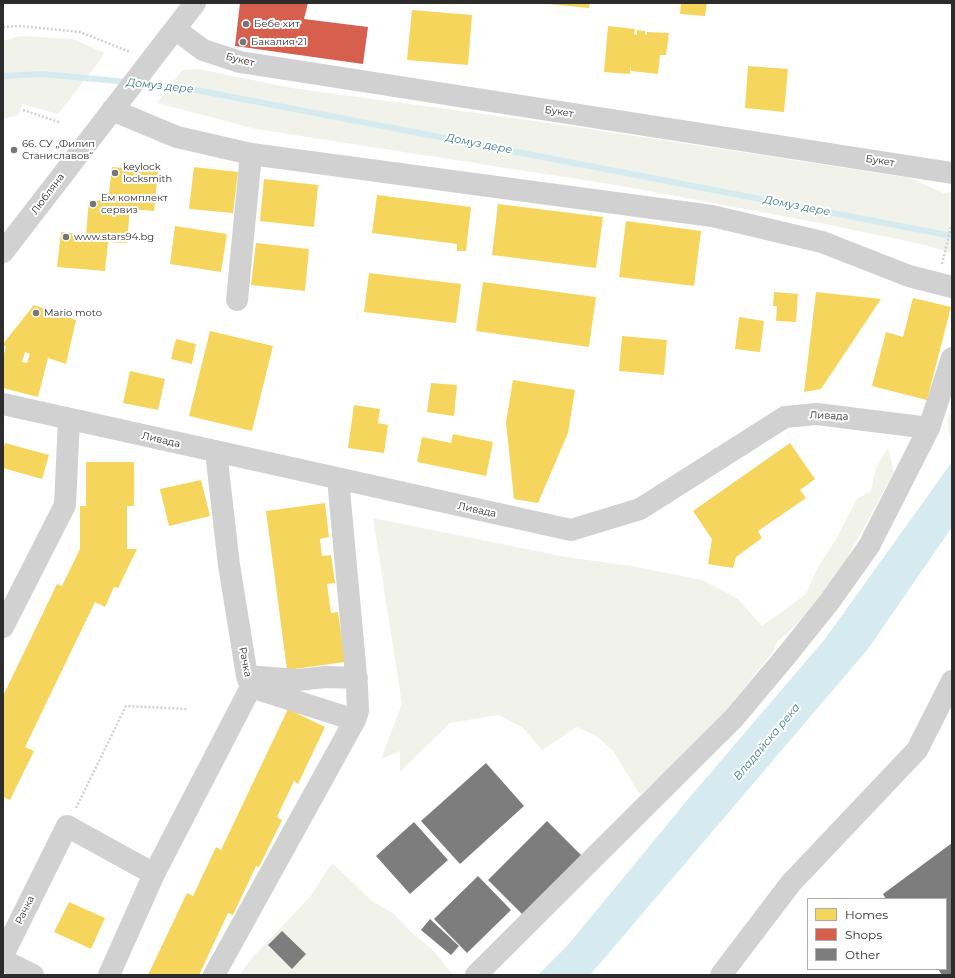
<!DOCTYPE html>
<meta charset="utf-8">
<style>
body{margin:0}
#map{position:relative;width:955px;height:978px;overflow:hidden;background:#fff;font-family:Montserrat,sans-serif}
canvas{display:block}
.frame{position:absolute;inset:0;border:4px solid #2c2c2c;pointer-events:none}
.legend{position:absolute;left:807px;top:898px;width:140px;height:72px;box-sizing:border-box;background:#fff;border:1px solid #ababab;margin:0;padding:5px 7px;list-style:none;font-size:12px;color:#2c2c2c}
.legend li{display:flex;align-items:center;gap:8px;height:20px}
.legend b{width:20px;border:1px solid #ababab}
</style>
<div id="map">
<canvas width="955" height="978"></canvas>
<div class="frame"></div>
<ul class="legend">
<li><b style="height:11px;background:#f6d55c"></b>Homes</li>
<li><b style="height:11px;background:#d6604d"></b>Shops</li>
<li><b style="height:11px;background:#7d7d7d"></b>Other</li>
</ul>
</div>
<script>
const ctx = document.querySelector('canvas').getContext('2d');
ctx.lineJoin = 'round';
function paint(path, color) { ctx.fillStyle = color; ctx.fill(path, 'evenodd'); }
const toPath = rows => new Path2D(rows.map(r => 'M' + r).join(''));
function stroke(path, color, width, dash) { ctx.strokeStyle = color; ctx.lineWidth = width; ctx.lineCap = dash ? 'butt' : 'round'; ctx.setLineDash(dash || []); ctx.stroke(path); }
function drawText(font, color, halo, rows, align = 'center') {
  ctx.font = font + ' Montserrat,sans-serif'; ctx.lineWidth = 4; ctx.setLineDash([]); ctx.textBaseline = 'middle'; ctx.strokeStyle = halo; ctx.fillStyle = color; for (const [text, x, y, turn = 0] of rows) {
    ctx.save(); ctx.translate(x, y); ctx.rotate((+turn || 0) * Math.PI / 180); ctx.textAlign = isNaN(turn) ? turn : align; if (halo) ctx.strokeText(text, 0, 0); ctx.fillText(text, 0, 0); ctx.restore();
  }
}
const green = toPath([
 [20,36,73,39,104,53,98,63,58,114,22,104,19,115,3,119,3,41],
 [199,69,292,88,557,124,911,178,943,193,952,192,952,253,921,244,825,224,616,185,256,129,157,103,182,70],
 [952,410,952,436,950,437,947,420],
 [888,448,894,472,840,571,820,603,777,642,773,652,712,728,640,795,614,752,598,737,577,727,542,750,522,727,498,715,450,723,400,772,400,751,381,759,402,704,373,518,566,557,631,566,702,580,737,598,762,626,806,594,818,567,835,541,857,499,871,491,876,468],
 [332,863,371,900,394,914,411,932,433,950,453,975,240,975,249,961,310,897]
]);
const water = toPath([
 [952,462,952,527,868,649,590,975,538,975,568,945,689,798,825,639]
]);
const homes = toPath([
 [538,3,590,3,589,8],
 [681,3,707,3,705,16,680,14],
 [412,10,472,15,468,65,407,60],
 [608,26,635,29,634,34,637,35,637,30,645,31,645,34,647,35,647,32,669,33,666,55,660,55,658,74,631,71,631,63,630,74,604,72],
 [748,66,788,69,784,112,745,108],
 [112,167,158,171,154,211,130,209,127,243,108,242,105,271,57,267,61,232,86,235,89,200,108,201],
 [194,167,238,172,233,213,189,209],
 [264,179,318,185,314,227,260,221],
 [377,195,471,207,466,251,457,251,457,244,372,233],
 [498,204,603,217,596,268,492,255],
 [626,221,701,231,694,286,619,277],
 [175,226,227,234,221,272,170,264],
 [256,243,309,249,305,291,251,285],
 [369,273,461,284,456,323,364,312],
 [483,282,596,297,589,347,476,331],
 [774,292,798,294,796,322,776,321,777,306,773,306],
 [816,292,881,299,821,389,804,392],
 [913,298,951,307,927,400,872,386,886,332,903,337],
 [34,305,76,320,66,364,48,358,38,397,3,388,3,357,6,347,3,344],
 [25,352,30,354,27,363,22,362],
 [739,317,764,321,760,352,735,349],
 [210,331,273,346,252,431,189,416],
 [622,336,667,340,664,375,619,371],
 [176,339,196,344,192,364,171,359],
 [130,371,165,379,158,410,123,403],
 [513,380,575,390,568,433,538,503,514,499,506,422],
 [431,383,457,385,454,416,427,412],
 [354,405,380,409,378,423,388,425,384,453,348,448],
 [453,434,493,442,486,476,417,462,422,437,451,443],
 [5,443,49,455,42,479,3,468,3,450],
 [790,443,815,479,800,490,806,498,758,531,762,538,736,557,733,568,708,564,712,539,693,511],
 [86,462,134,462,134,506,127,506,127,549,137,549,118,588,114,587,105,607,95,602,25,747,34,751,10,800,3,797,3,696,57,584,62,586,80,549,80,506,86,506],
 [201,480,210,516,169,526,160,489],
 [325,503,329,537,320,539,322,556,331,555,335,583,327,584,331,613,338,612,345,662,287,670,266,511],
 [288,709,325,727,298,784,294,781,277,817,282,820,259,867,256,866,233,915,228,913,199,975,148,975,187,893,193,896,216,847,221,850],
 [69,902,105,918,91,949,54,932]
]);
const shops = toPath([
 [240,3,308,3,304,19,368,27,363,64,235,46]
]);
const stream = toPath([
 [3,76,43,74,127,82],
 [138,84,196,90,952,236]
]);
const building = toPath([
 [486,763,524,806,460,864,421,821],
 [547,821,585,859,526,918,488,880],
 [414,822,448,860,410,894,376,856],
 [952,843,952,975,942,975,938,969,946,969,946,899,886,899,883,894],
 [478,876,511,910,467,953,434,919],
 [430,919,459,946,451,955,421,930],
 [282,931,306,954,292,969,268,945]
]);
const path = toPath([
 [3,27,21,26,80,32,130,52],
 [23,110,59,122],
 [942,264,952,223],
 [76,808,126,706,188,709]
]);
const minor = toPath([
 [175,29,203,50,240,62,952,173],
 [112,110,177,137,251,154,712,216,822,242,909,276,952,287],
 [3,252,195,3],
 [237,300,251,154],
 [3,404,571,530,640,509,785,417,817,414,929,428],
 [3,627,65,505,69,419],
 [247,676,297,680,326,677,357,678],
 [251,687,355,720],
 [3,955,67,826,154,874],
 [3,960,33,975],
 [109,975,154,874,251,687,247,676,229,565,216,452],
 [214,975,355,720,358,711,357,686,338,479],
 [476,975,734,718,786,656,830,601,869,546,929,428,952,358],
 [721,975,791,883,917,750,952,681]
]);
const markers = [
 [246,24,4,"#767676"],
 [243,42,4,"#767676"],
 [14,150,4,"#767676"],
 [115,173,4,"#767676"],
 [93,204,4,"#767676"],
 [66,237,4,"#767676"],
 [36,313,4,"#767676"]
];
const poiNames = [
 ["Бебе хит",254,24],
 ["Бакалия 21",251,42],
 ["66. СУ „Филип",22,144],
 ["Станиславов“",22,156],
 ["keylock",123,167],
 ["locksmith",123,179],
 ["Ем комплект",101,198],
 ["сервиз",101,210],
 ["www.stars94.bg",74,237],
 ["Mario moto",44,313]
];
const streetNames = [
 ["Букет",240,60,14],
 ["Букет",559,112,9],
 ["Букет",880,161,9],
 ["Любляна",48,194,-53],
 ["Ливада",829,416,2],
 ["Ливада",161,440,13],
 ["Ливада",477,510,12],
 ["Рачка",245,662,79],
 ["Рачка",25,910,-64]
];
const waterNames = [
 ["Домуз дере",160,86,6],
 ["Домуз дере",479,144,11],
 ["Домуз дере",797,206,11],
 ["Владайска река",767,742,-50]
];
paint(green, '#f1f3ea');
paint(water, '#d6ebf0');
paint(homes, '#f6d55c');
paint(shops, '#d6604d');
stroke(stream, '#d6ebf0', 6);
paint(building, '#7d7d7d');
stroke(path, '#d1d1d1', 2.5, [2, 2]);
stroke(minor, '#d1d1d1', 22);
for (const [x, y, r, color] of markers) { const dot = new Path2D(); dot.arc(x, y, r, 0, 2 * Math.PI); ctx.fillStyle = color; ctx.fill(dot); stroke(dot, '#fff', 1.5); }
drawText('10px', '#2c2c2c', '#fff', poiNames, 'left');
drawText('10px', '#2c2c2c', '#fff', streetNames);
drawText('italic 11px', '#3d7a8a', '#fff', waterNames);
</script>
